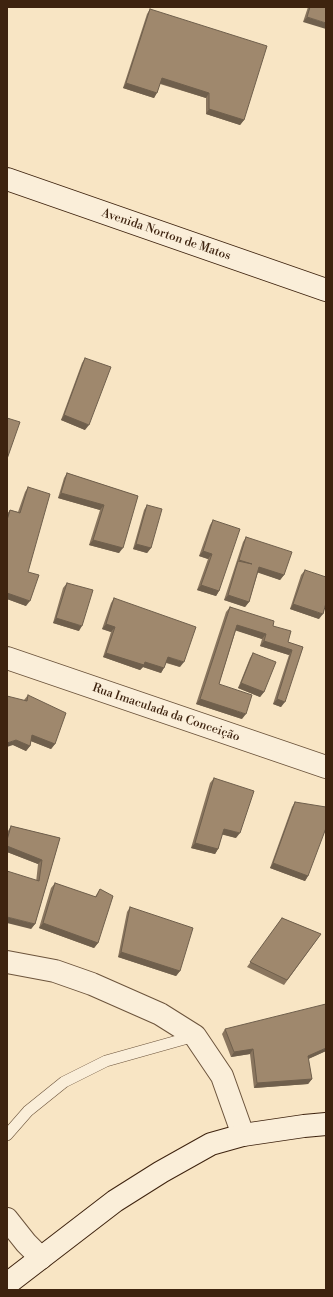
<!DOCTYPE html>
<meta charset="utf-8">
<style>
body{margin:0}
#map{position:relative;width:333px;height:1297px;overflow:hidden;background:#f8e5c4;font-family:"Libre Bodoni",serif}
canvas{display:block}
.frame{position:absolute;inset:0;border:8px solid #3e230f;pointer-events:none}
</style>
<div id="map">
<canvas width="333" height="1297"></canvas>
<div class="frame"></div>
</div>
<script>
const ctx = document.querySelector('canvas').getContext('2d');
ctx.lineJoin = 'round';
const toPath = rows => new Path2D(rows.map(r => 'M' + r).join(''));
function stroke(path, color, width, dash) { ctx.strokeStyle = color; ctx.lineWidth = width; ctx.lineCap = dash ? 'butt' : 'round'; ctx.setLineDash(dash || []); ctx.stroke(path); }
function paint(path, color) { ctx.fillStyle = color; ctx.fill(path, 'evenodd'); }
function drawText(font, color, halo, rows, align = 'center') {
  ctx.font = font + ' "Libre Bodoni",serif'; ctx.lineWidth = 3; ctx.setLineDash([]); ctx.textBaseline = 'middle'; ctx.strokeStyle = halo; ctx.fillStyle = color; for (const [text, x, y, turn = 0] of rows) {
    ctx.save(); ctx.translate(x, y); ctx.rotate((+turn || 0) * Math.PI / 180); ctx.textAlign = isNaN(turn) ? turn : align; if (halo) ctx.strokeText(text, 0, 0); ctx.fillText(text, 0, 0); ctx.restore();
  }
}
const lane = toPath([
 [7,1135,28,1111,64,1082,106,1061,195,1036]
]);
const street = toPath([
 [7,658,326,767],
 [7,962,55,971,92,984,160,1014,195,1036,222,1076,243,1135],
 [7,1219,26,1243,41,1258]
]);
const secondary = toPath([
 [7,179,326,290],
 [7,1284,115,1201,161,1172,211,1144,243,1135,304,1126,326,1124]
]);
const wall = toPath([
 [308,7,326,7,303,22],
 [150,9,244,120,240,125,206,114,206,98,160,84,154,98,123,88,147,14],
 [85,358,85,430,61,420,82,363],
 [67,473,138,496,119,553,89,545,100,510,58,498,64,478],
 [28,487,28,572,26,606,7,599,7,514,10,510,18,512,25,492],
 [147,505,151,548,147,553,133,549,144,510],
 [213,520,219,591,216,596,197,590,208,559,199,556,210,525],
 [246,537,284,575,280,580,258,572,249,602,245,607,224,600,243,542],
 [305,570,319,619,290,609,301,575],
 [67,583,79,631,53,623,63,588],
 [114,598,180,667,166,663,161,673,143,667,140,670,103,657,111,632,102,629,111,603],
 [230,607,273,626,288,642,303,647,281,707,273,704,289,655,260,646,262,639,236,630,219,684,242,719,196,704,226,612],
 [253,653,264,692,260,697,238,688,250,658],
 [28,695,55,744,51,749,31,741,30,746,26,751,13,745,24,700],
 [214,778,236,838,222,834,218,849,215,854,191,848,210,783],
 [295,802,308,876,305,881,270,868,292,807],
 [11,826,60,838,35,924,31,929,38,864,7,852,7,833,8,831],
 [55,883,95,897,100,889,98,943,94,948,39,928,51,888],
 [130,907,180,971,176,976,118,957,127,912],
 [282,918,321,934,284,985,247,967],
 [225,1029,326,1051,308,1059,312,1079,308,1084,254,1088,250,1054,231,1057,222,1034]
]);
const shadedWall = toPath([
 [307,17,326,23,326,29,303,22],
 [162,78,209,93,206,98,159,83],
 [126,83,157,93,154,98,123,88],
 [209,109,244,120,240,125,206,114],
 [64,415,89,425,85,430,61,420],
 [61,493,104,505,100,510,58,498],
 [93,540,123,548,119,553,89,545],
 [136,544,151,548,147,553,133,549],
 [203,551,212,554,208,559,199,556],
 [259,567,284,575,280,580,256,572],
 [201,585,219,591,216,596,197,590],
 [7,593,30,601,26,606,7,599],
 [228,595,249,602,245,607,224,600],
 [293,604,323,614,319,619,290,609],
 [56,618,82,626,79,631,53,623],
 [106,624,115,627,111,632,102,629],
 [237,625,266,634,262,639,234,630],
 [264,641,292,650,289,655,260,646],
 [106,653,145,662,164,668,161,673,143,667,140,670,103,657],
 [168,657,184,662,180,667,165,662],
 [241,683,264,692,260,697,238,688],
 [200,699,246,714,242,719,196,704],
 [277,699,285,702,281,707,273,704],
 [32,735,55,744,51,749,28,740],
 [16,740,30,746,26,751,13,745,7,747,7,743],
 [224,829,240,833,236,838,220,834],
 [195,843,218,849,215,854,191,848],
 [7,846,42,860,38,864,7,852],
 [273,863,308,876,305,881,270,868],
 [7,917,35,924,31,929,7,923],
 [43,923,98,943,94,948,39,928],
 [121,952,180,971,176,976,118,957],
 [326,1048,326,1051,304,1061,308,1056],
 [253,1049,250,1054,231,1057,234,1052],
 [312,1079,308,1084,254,1088,257,1083]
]);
const building = toPath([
 [310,7,326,7,326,23,307,17,310,7],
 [150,9,267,46,244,120,209,109,209,93,162,78,157,93,126,83,150,9],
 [85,358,111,367,89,425,64,415,85,358],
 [7,418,20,422,7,459,7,418],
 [67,473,138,496,123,548,93,540,104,505,61,493,67,473],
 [28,487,50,494,28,572,39,575,30,601,7,593,7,520,10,510,20,513,28,487],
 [147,505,162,509,151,548,136,544,147,505],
 [213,520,240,529,219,591,201,585,212,554,203,551,213,520],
 [246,537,292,552,284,575,259,567,249,602,228,595,238,561,252,564,239,560,246,537],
 [305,570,326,577,326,603,323,614,293,604,305,570],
 [67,583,93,590,82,626,56,618,67,583],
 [114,598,196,627,184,662,168,657,164,668,145,662,144,665,106,653,115,627,106,624,114,598],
 [230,607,274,621,273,626,291,631,288,642,303,647,285,702,277,699,292,650,264,641,266,634,237,625,219,684,252,695,246,714,200,699,230,607],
 [253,653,276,662,264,692,241,683,253,653],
 [28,695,66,713,55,744,32,735,30,746,16,740,7,743,7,696,27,701,28,695],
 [214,778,254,791,240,833,224,829,218,849,195,843,214,778],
 [295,802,326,807,326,828,308,876,273,863,295,802],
 [11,826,60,838,35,924,7,917,7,871,39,881,42,860,7,846,7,840,11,826],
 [55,883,96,897,100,889,113,896,98,943,43,923,55,883],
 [130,907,193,928,180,971,121,952,130,907],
 [282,918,321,934,287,980,250,962,282,918],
 [326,1004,326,1048,308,1056,312,1079,257,1083,253,1049,234,1052,225,1029,326,1004]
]);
const streetNames = [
 ["Avenida Norton de Matos",166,235,19],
 ["Rua Imaculada da Conceição",166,713,19]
];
stroke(lane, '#6c543c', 12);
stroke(street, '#6c543c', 24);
stroke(secondary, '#3e230f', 24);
stroke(lane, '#faeed9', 11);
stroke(street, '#faeed9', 22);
stroke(secondary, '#faeed9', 22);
paint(wall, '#89755e');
paint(shadedWall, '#6f5f4c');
paint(building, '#9f886d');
stroke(building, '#6f5f4c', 1);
drawText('12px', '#3e230f', '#faeed9', streetNames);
</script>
